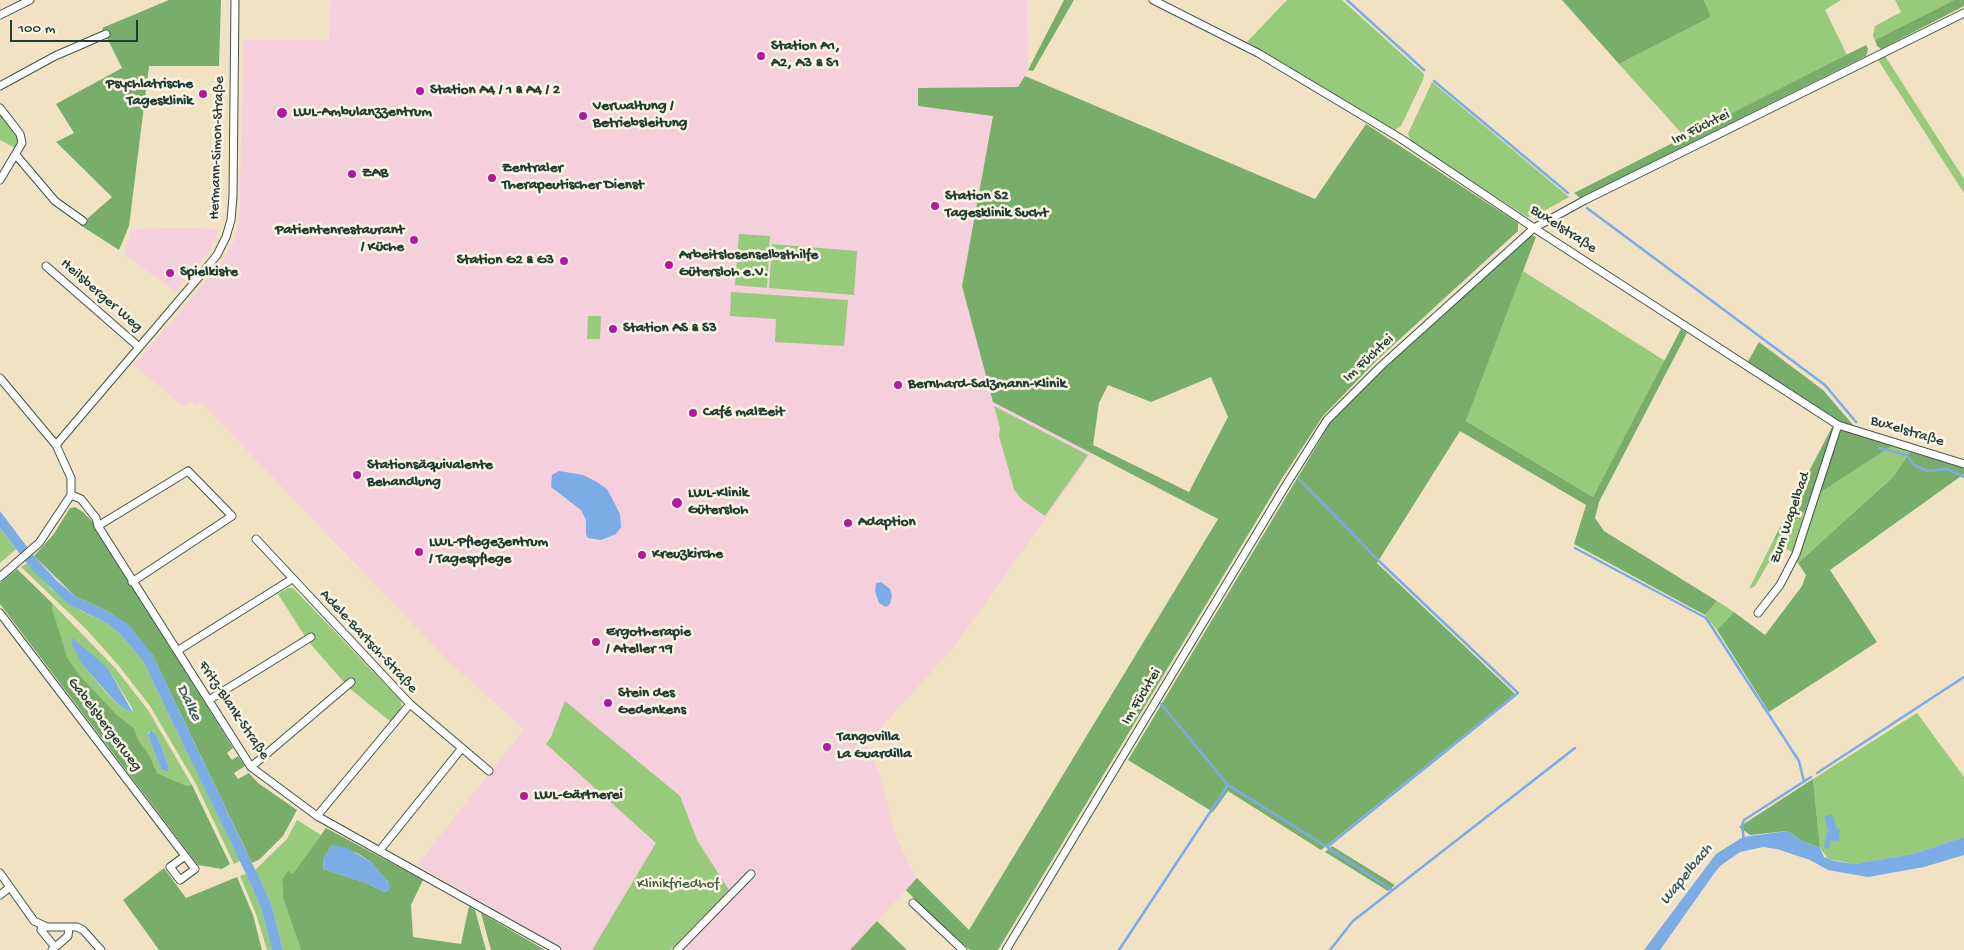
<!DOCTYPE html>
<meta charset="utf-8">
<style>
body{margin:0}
#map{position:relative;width:1964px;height:950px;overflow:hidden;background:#f1e2c3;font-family:"Gochi Hand",sans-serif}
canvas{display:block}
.scale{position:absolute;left:10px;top:20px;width:128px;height:22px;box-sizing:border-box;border:2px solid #1f3d34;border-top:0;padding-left:6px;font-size:15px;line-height:18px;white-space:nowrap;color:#1f3d34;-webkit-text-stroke:4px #fcf5e5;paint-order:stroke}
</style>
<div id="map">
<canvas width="1964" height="950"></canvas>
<div class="scale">100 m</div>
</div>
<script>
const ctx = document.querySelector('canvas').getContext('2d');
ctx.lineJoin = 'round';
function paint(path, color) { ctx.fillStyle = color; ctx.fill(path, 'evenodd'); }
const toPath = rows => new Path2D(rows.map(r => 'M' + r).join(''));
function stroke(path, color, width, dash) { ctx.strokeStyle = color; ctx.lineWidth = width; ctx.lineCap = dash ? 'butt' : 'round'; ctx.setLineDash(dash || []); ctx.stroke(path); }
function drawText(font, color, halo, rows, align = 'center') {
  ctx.font = font + ' "Gochi Hand",sans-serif'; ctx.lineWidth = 5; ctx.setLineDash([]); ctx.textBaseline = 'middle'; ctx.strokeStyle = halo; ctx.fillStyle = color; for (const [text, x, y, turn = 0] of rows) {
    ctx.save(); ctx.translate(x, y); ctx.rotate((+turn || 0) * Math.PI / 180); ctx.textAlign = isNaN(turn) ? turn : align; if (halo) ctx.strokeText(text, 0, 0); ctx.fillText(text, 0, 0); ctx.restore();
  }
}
const built = toPath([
 [330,0,1027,0,1028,70,1019,87,919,88,918,106,993,115,962,286,993,402,1092,453,954,647,866,744,881,778,896,837,909,865,917,878,850,950,566,950,417,865,524,729,448,661,201,402,197,406,190,401,184,407,134,365,209,277,224,259,234,241,239,221,240,199,243,40,329,40],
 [183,228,219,229,207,255,176,291,124,255,132,229]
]);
const green = toPath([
 [1287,0,1342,0,1424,74,1423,80,1401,126,1395,130,1247,42],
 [1704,0,1841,0,1825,10,1847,55,1685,137,1619,64,1711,17],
 [1895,0,1954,0,1875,40,1873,35,1875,26,1901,12],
 [1885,56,1964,179,1964,193,1878,60],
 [1432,82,1569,197,1535,216,1527,217,1411,141,1408,134],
 [0,113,17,135,17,149,0,140],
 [739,234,770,236,767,288,735,285],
 [772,244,857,251,854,295,769,288],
 [1523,271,1665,361,1593,497,1466,421],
 [731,292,848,300,844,346,775,342,776,319,730,316],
 [588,316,601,316,600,339,587,339],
 [994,406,1088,455,1045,516,1021,499,1014,489,999,436,1000,428],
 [1892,446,1910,452,1893,477,1798,563,1796,561,1818,494],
 [1805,511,1792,552,1779,545,1755,586,1749,589,1773,541],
 [0,528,16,549,0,563],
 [27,563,51,589,81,611,108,624,121,635,143,661,240,861,234,864,196,784,150,706,119,666,87,630,21,567],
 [288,588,293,588,400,700,402,705,400,710,391,722,349,688,308,641,278,594],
 [1717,601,1734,612,1717,630,1705,615],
 [52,603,116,669,148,710,192,785,187,786,157,773,150,756,139,741,134,728,117,715,81,677,67,657,62,644,52,608],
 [101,663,108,668,132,708,133,713,120,706,107,694,82,664],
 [149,732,157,736,169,767,167,770,161,769,148,735],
 [565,701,680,796,697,840,729,890,670,950,592,950,656,843,546,744,551,737],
 [1917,713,1964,777,1964,837,1913,854,1869,862,1855,864,1828,859,1820,848,1813,779],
 [297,820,321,835,293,875,282,880,283,898,301,950,283,950,271,903,255,870,287,839],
 [246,874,261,908,272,950,267,950,256,914,240,876]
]);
const forest = toPath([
 [169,0,221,0,219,66,149,66,129,226,119,250,80,225,112,197,56,142,74,133,56,104,122,68,102,28],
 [1064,0,1074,0,1033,71,1028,70],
 [1562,0,1704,0,1711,17,1619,64],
 [1954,0,1964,0,1964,6,1881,49,1877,46,1875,40],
 [1866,45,1868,49,1866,56,1580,198,1574,193],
 [1025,76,1315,199,1366,124,1518,223,1518,231,1377,360,1323,416,1281,480,998,950,970,950,924,909,906,890,917,878,969,930,1218,519,993,402,962,286,993,116,918,106,918,88,1018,87],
 [1211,377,1228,417,1189,492,1093,445,1099,403,1108,385,1151,402],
 [1530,235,1536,237,1466,421,1593,497,1681,329,1687,333,1599,502,1595,518,1604,531,1717,601,1705,615,1574,544,1586,505,1460,431,1377,563,1515,694,1321,850,1228,791,1213,812,1128,760,1331,422,1383,368],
 [1759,342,1823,390,1854,426,1840,422,1747,363],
 [1832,427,1834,430,1805,511,1773,541],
 [1841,430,1892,446,1818,494,1821,482],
 [1910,452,1964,468,1964,474,1830,570,1877,642,1769,712,1717,630,1734,612,1765,635,1802,586,1806,575,1798,563,1893,477],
 [75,507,83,512,92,521,233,748,227,753,232,760,238,756,245,766,234,773,238,779,249,773,258,783,297,810,283,836,260,859,252,863,152,654,113,614,75,596,34,556,53,535,70,508],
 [17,569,52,603,52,608,67,657,81,677,117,715,134,728,139,741,150,756,157,773,187,786,192,785,230,864,222,869,198,865,0,604,0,583],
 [1813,779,1820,848,1802,841,1787,831,1750,835,1739,827],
 [326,828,423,880,411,905,413,937,461,944,469,906,475,910,486,950,301,950,283,898,282,880,288,871,293,874],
 [332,845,357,853,371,862,388,882,385,892,364,882,323,869,324,858],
 [1332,846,1395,885,1388,891,1325,852],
 [164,868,186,898,237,877,253,915,262,950,159,950,123,900],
 [481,913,545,950,491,950],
 [877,921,907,950,850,950]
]);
const water = toPath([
 [559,471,583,475,597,482,607,489,620,514,621,527,616,534,601,540,588,538,586,534,586,520,581,510,551,487,552,475],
 [0,511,34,556,57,581,75,596,113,614,129,625,152,654,271,903,283,950,272,950,261,908,246,874,143,661,121,635,108,624,68,604,33,571,0,528],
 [881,582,890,589,892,596,890,604,886,607,879,603,875,591,876,583],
 [72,638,108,668,133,713,120,706,108,694,82,664,72,645],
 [151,731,157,736,169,767,167,771,161,769,148,735],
 [1832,814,1837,829,1840,829,1839,841,1831,840,1829,849,1824,847,1828,830,1824,817],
 [1787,831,1802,841,1820,848,1824,857,1834,861,1855,864,1913,854,1964,837,1964,855,1924,867,1868,877,1828,870,1810,860,1777,849,1763,847,1740,852,1720,866,1713,875,1660,950,1644,950,1716,854,1743,837],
 [332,845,347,848,371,862,385,878,390,886,389,891,385,892,364,882,323,869,324,858]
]);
const stream = toPath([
 [1347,0,1424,70],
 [1434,81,1568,193],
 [1587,208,1825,385,1856,422],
 [1879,448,1907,455,1914,465,1927,471,1947,469,1964,477],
 [1575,548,1706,618,1799,761,1804,782],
 [1161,704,1228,785,1327,847,1518,693,1380,562,1299,479],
 [1817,773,1964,677],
 [1744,841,1742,825,1744,820,1811,777],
 [1327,847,1392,890],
 [1119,950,1228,785],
 [1330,950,1353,921,1575,748]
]);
const street = toPath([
 [1153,0,1258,53,1400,138,1534,228,1838,425,1964,464],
 [0,15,30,0],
 [0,86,55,56,106,34],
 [0,108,20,134,22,143,0,180],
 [16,155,55,201,83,221],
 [46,266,139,347],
 [0,378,56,445,71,478,71,495],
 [56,445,204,271,217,255,226,237,231,220,233,197,235,0],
 [71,495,81,499,96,518,98,526,251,767,317,816,557,950],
 [98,526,188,471,232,516,132,582],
 [256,539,410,704,489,771],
 [0,577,39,543,71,495],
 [0,613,195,869,180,880,170,867,185,856],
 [1758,613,1780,585,1796,554,1838,425],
 [177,651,292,579],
 [209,700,311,637],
 [251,767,351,682],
 [317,816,410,704],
 [380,850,462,748],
 [0,873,34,921,47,927,77,927,83,930,101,950],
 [0,895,9,888],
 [913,903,963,950],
 [42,925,41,930,55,947],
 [52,950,68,936,69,927],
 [677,950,751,874],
 [1006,950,1286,485,1327,420,1381,366,1534,228,1585,200,1964,13]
]);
const markers = [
 [761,56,5,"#b5179e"],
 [420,91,5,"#b5179e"],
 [203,94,5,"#b5179e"],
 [282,113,6,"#b5179e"],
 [583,116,5,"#b5179e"],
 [352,174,5,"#b5179e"],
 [492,178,5,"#b5179e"],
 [935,206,5,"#b5179e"],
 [414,240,5,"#b5179e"],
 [564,261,5,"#b5179e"],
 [669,265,5,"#b5179e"],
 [170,273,5,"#b5179e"],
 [613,329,5,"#b5179e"],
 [898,385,5,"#b5179e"],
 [693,413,5,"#b5179e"],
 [357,475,5,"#b5179e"],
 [677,503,6,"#b5179e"],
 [848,523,5,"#b5179e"],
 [419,552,5,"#b5179e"],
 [642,555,5,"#b5179e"],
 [596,642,5,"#b5179e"],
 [608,703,5,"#b5179e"],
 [827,747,5,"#b5179e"],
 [524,796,5,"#b5179e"]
];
const poiNames = [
 ["Station A1,",771,47],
 ["A2, A3 & S1",771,64],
 ["Psychlatrische",193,85,"right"],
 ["Tagesklinik",193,102,"right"],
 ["Station A4 / 1 & A4 / 2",430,91],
 ["Verwaltung /",593,107],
 ["Betriebsleitung",593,124],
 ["LWL-Ambulanzzentrum",293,113],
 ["Zentraler",502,169],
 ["Therapeutischer Dienst",502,186],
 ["ZAB",362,174],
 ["Station S2",945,197],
 ["Tagesklinik Sucht",945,214],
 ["Patientenrestaurant",404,231,"right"],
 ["/ Küche",404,248,"right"],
 ["Arbeitslosenselbsthilfe",679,256],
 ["Gütersloh e.V.",679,273],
 ["Station G2 & G3",554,261,"right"],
 ["Spielkiste",180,273],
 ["Station AS & S3",623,329],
 ["Bernhard-Salzmann-Klinik",908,385],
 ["Café malZeit",703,413],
 ["Stationsäquivalente",367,466],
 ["Behandlung",367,483],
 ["LWL-Klinik",688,494],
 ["Gütersloh",688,511],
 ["Adaption",858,523],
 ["LWL-Pflegezentrum",429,543],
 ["/ Tagespflege",429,560],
 ["Kreuzkirche",652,555],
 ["Ergotherapie",606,633],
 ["/ Ateller 19",606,650],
 ["Stein des",618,694],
 ["Gedenkens",618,711],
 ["Tangovilla",837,738],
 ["La Guardilla",837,755],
 ["LWL-Gärtnerei",534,796]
];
const streetNames = [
 ["Im Füchtei",1701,128,-26],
 ["Hermann-Simon-Straße",218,148,-88],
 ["Buxelstraße",1563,230,33],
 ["Heilsberger Weg",101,296,41],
 ["Im Füchtei",1369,359,-43],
 ["Buxelstraße",1907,432,17],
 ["Zum Wapelbad",1791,518,-71],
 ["Adele-Bartsch-Straße",368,642,47],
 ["Im Füchtei",1142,697,-59],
 ["Fritz-Blank-Straße",233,711,56],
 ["Gabelsbergerweg",104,725,53]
];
const parkNames = [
 ["Klinikfriedhof",678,885]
];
const waterNames = [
 ["Dalke",188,703,64],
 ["Wapelbach",1687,875,-51]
];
paint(built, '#f5cfdb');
paint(green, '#97ca7a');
paint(forest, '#79ae6a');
paint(water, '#7bace6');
stroke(stream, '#7bace6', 2.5);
stroke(street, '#3e5649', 9);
stroke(street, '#fff', 7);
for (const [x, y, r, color] of markers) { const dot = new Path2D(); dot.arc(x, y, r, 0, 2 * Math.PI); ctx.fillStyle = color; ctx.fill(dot); stroke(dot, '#fcf5e5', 2); }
drawText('bold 15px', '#1f3d34', '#fcf5e5', poiNames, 'left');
drawText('15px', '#1f3d34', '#fcf5e5', streetNames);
drawText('15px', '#3d6046', '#fcf5e5', parkNames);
drawText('italic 16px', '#365960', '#fcf5e5', waterNames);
</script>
